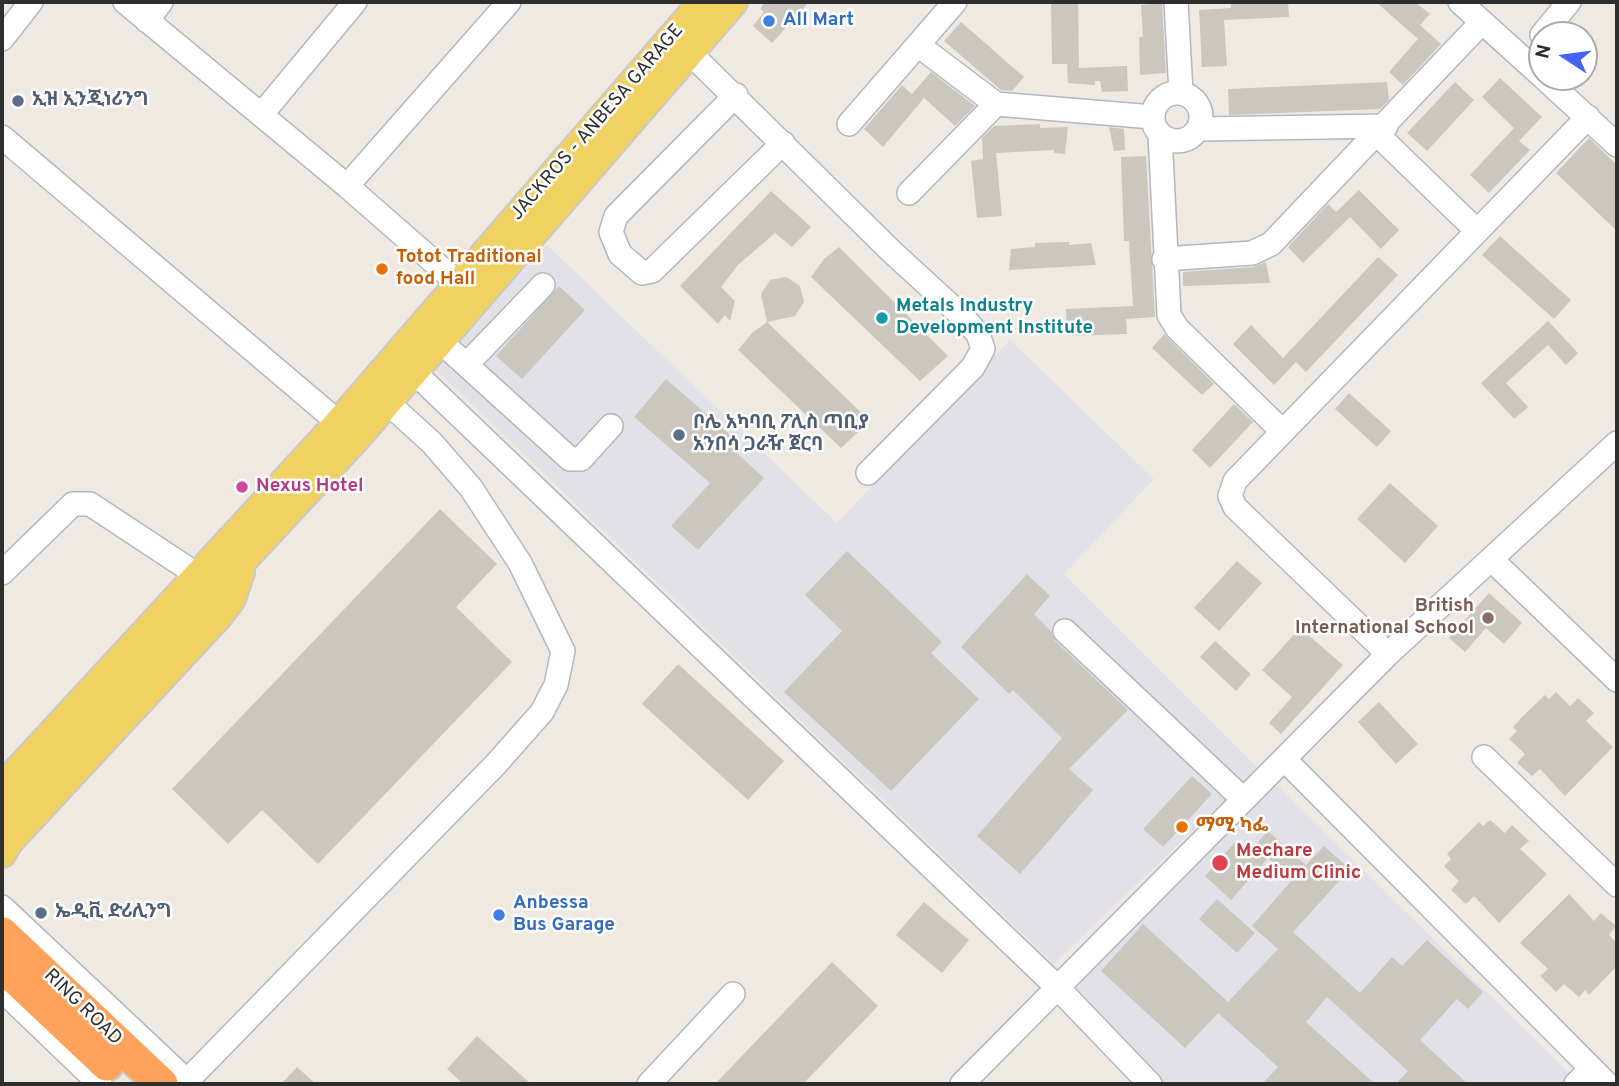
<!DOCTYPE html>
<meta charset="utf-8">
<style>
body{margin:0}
#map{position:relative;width:1619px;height:1086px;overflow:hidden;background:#efe9e1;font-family:Overpass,sans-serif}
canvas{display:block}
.frame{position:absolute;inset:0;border:4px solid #2e2e2e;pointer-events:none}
.north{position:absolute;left:1528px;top:21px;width:70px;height:70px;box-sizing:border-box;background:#fff;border:2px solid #ababab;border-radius:50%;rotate:283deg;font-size:19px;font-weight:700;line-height:28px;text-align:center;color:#2e2e2e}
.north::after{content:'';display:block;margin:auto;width:24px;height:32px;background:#4264fb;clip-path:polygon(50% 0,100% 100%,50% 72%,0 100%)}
</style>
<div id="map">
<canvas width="1619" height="1086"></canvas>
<div class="frame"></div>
<div class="north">N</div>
</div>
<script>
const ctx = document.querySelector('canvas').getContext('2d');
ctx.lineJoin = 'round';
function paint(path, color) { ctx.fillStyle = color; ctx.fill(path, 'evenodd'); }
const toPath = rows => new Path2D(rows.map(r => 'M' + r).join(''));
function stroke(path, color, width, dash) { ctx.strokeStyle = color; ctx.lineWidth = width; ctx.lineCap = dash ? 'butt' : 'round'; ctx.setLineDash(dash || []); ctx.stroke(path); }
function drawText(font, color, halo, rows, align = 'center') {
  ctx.font = font + ' Overpass,"Noto Sans Ethiopic",sans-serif'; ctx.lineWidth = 5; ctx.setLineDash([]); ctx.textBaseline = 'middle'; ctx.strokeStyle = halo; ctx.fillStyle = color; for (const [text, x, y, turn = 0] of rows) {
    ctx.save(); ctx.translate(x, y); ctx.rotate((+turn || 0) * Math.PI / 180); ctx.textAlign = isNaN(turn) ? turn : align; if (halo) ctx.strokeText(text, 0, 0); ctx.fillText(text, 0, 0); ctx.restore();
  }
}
const industrial = toPath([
 [547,245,837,523,1010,340,1154,479,1064,574,1258,768,1054,964,432,366],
 [1275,783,1580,1084,1164,1084,1069,988]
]);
const building = toPath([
 [765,2,809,2,772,43,753,26,764,12,760,9],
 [1231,2,1288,2,1289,17,1224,20,1227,66,1202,67,1199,10,1231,8],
 [1376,2,1415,2,1430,14,1420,25,1441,44,1403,85,1389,72,1418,39],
 [1078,3,1079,68,1127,66,1128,91,1102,92,1100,81,1095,81,1095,85,1068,83,1067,64,1052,64,1051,4],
 [1162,3,1166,73,1140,75,1139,37,1143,37,1141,5],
 [961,22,1024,77,1012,91,1001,90,944,41],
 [931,72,975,106,955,126,924,98,883,147,864,129,902,85,912,94],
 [1500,78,1542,117,1519,141,1530,150,1489,193,1470,175,1514,128,1482,97],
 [1387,82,1389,100,1380,109,1229,115,1228,89],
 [1455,82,1474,100,1427,151,1407,133],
 [1040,124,1040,128,1068,127,1065,154,1054,153,1054,150,996,153,1002,216,977,218,971,161,983,159,982,138,994,126],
 [1109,127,1124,129,1125,150,1114,151],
 [1589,138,1617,165,1617,231,1556,173],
 [1146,156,1155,317,1126,319,1127,334,1067,336,1066,309,1133,306,1129,241,1124,241,1121,157],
 [1359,190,1399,230,1381,249,1350,217,1303,263,1288,247,1328,204,1336,212],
 [771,191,811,227,792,247,775,233,738,265,721,287,735,301,730,321,725,315,718,324,680,286],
 [1500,236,1571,300,1554,319,1482,255],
 [1069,242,1069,245,1091,243,1096,265,1009,270,1011,249,1035,247,1035,243],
 [839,247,948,356,920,381,811,277,824,259],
 [1378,257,1398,275,1306,372,1296,362,1274,385,1233,344,1251,325,1283,358],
 [1266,262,1270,283,1183,286,1183,272,1253,267],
 [786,277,800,286,804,302,795,316,767,322,870,421,841,448,738,350,752,333,767,322,761,294,770,280],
 [559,286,585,310,522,379,496,356],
 [1548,321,1578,353,1566,365,1548,345,1506,383,1528,407,1514,419,1481,383],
 [1164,334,1214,384,1202,395,1152,348],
 [666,379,735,439,729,446,764,478,698,550,671,526,710,483,634,417],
 [1349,393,1391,431,1377,447,1335,409],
 [1234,404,1253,422,1210,468,1192,450],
 [1390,483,1438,526,1405,563,1357,519],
 [440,509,497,564,456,607,512,662,318,864,262,810,228,844,172,789],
 [847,551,942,642,931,653,979,699,891,791,784,692,842,631,805,595],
 [1237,561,1262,583,1219,631,1194,608],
 [1027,574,1050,596,1034,614,1051,631,1055,641,1128,710,1069,769,1093,790,1020,874,977,836,1062,738,1013,690,1009,694,961,647],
 [1489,593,1522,623,1504,644,1486,628,1465,652,1449,638],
 [1300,628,1343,665,1281,734,1269,723,1292,697,1262,670],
 [1215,641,1251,674,1236,691,1200,657],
 [678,664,784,761,748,800,642,704],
 [1556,692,1570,706,1578,698,1594,713,1586,721,1613,747,1565,796,1540,769,1532,776,1517,763,1525,754,1509,739,1517,731,1513,727,1522,717,1545,695,1549,699],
 [1379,702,1418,744,1396,764,1358,722],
 [1192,776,1212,794,1163,847,1143,829],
 [1490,820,1505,833,1512,825,1529,841,1520,849,1547,874,1499,923,1474,896,1466,904,1451,890,1459,881,1444,866,1451,859,1447,854,1479,822,1483,826],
 [1268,831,1306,865,1324,846,1350,869,1293,932,1360,993,1392,957,1402,966,1427,940,1483,992,1468,1009,1457,999,1420,1040,1468,1084,1396,1084,1408,1071,1327,997,1306,1022,1375,1084,1262,1084,1278,1067,1218,1013,1185,1048,1101,971,1143,924,1228,1002,1278,949,1252,926,1292,880,1268,858,1231,900,1205,876,1236,841,1249,852],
 [1569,894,1594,921,1601,913,1616,926,1609,935,1617,943,1617,966,1589,995,1585,990,1579,997,1564,984,1556,992,1540,976,1548,969,1520,943],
 [1217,899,1255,933,1237,953,1199,919],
 [924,902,969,940,942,973,896,935],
 [832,962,878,1006,803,1084,715,1084],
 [477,1036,531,1084,463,1084,447,1069],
 [297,1067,316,1084,281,1084]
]);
const minor = toPath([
 [125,2,347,186,459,284],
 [1176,2,1181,93],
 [1460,2,1542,76],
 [147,21,161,2],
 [1542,35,1569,2],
 [2,39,31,2],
 [918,45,996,104,1153,117],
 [690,53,892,252,963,317,978,334,983,349,973,367,868,473],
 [1543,77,1617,145],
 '1153 117a24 24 0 1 1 48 0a24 24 0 1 1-48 0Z',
 [736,95,616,216,611,232,620,254,642,273,652,271,783,143],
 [261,115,355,2],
 [849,124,955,2],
 [1199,129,1386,126],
 [1160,134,1169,315,1177,328,1281,430],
 [1378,135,1477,231],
 [2,137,352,434],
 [347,186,509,2],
 [909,193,996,104],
 [1164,259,1252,253,1271,244,1482,22],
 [440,341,570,459,581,459,611,426],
 [467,364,543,285],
 [414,372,1056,986,1150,1084],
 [1493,561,1617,680],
 [2,573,73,504,90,504,199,576],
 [1065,631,1243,799],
 [1388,654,1235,507,1230,496,1235,481,1588,117],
 [1484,757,1617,885],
 [1285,760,1607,1084],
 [2,907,190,1084],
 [2,990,100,1084],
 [187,1081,496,764,542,712,556,685,563,651,520,563,471,488,432,443,387,402],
 [649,1084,733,994],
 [962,1084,1388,654,1617,443],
 [1576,1084,1591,1069]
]);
const major = toPath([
 [2,788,338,424,703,2],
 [2,819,356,438,733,2],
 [2,853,8,842,218,616,231,599,240,572]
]);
const highway = toPath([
 [2,934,161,1084],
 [2,965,107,1064]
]);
const markers = [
 [769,21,7,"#3f7fe0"],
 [18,101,7,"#5c6f8a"],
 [382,269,7,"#e8710a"],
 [882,318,7,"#0f9aa8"],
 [679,435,7,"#5c6f8a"],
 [242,487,7,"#d1479c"],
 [1488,618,7,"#8d6e63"],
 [1182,827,7,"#e8710a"],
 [1220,863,9,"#e0444e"],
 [41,913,7,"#5c6f8a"],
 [499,915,7,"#3f7fe0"]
];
const shopNames = [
 ["All Mart",783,21],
 ["Anbessa",513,904],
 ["Bus Garage",513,926]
];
const serviceNames = [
 ["ኢዝ ኢንጂነሪንግ",32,101],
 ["ቦሌ አካባቢ ፖሊስ ጣቢያ",693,424],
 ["አንበሳ ጋራዥ ጀርባ",693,446],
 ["ኤዲቪ ድሪሊንግ",55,913]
];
const streetNames = [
 ["JACKROS - ANBESA GARAGE",598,123,-49],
 ["RING ROAD",82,1008,44]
];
const foodNames = [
 ["Totot Traditional",396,258],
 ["food Hall",396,280],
 ["ማሚ ካፌ",1196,827]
];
const cultureNames = [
 ["Metals Industry",896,307],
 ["Development Institute",896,329]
];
const hotelNames = [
 ["Nexus Hotel",256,487]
];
const educationNames = [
 ["British",1474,607],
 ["International School",1474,629]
];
const healthNames = [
 ["Mechare",1236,852],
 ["Medium Clinic",1236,874]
];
paint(industrial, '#e3e1e8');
paint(building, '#cbc7bf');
stroke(minor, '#b4b7c1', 26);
stroke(major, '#c9c9c9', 32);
stroke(highway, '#c9c9c9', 37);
stroke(minor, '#fff', 23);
stroke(major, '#f2d163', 28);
stroke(highway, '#ffa35c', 33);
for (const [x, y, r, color] of markers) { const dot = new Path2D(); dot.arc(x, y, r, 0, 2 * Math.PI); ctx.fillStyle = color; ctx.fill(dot); stroke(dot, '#fff', 2.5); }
drawText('bold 19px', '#366cbe', '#fff', shopNames, 'left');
drawText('bold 19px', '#4e5e75', '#fff', serviceNames, 'left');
drawText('19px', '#2e2e2e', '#fff', streetNames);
drawText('bold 19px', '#c56008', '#fff', foodNames, 'left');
drawText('bold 19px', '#0d838f', '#fff', cultureNames, 'left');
drawText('bold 19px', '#b23c85', '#fff', hotelNames, 'left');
drawText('bold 19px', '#785e54', '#fff', educationNames, 'right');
drawText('bold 19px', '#be3a42', '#fff', healthNames, 'left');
</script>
